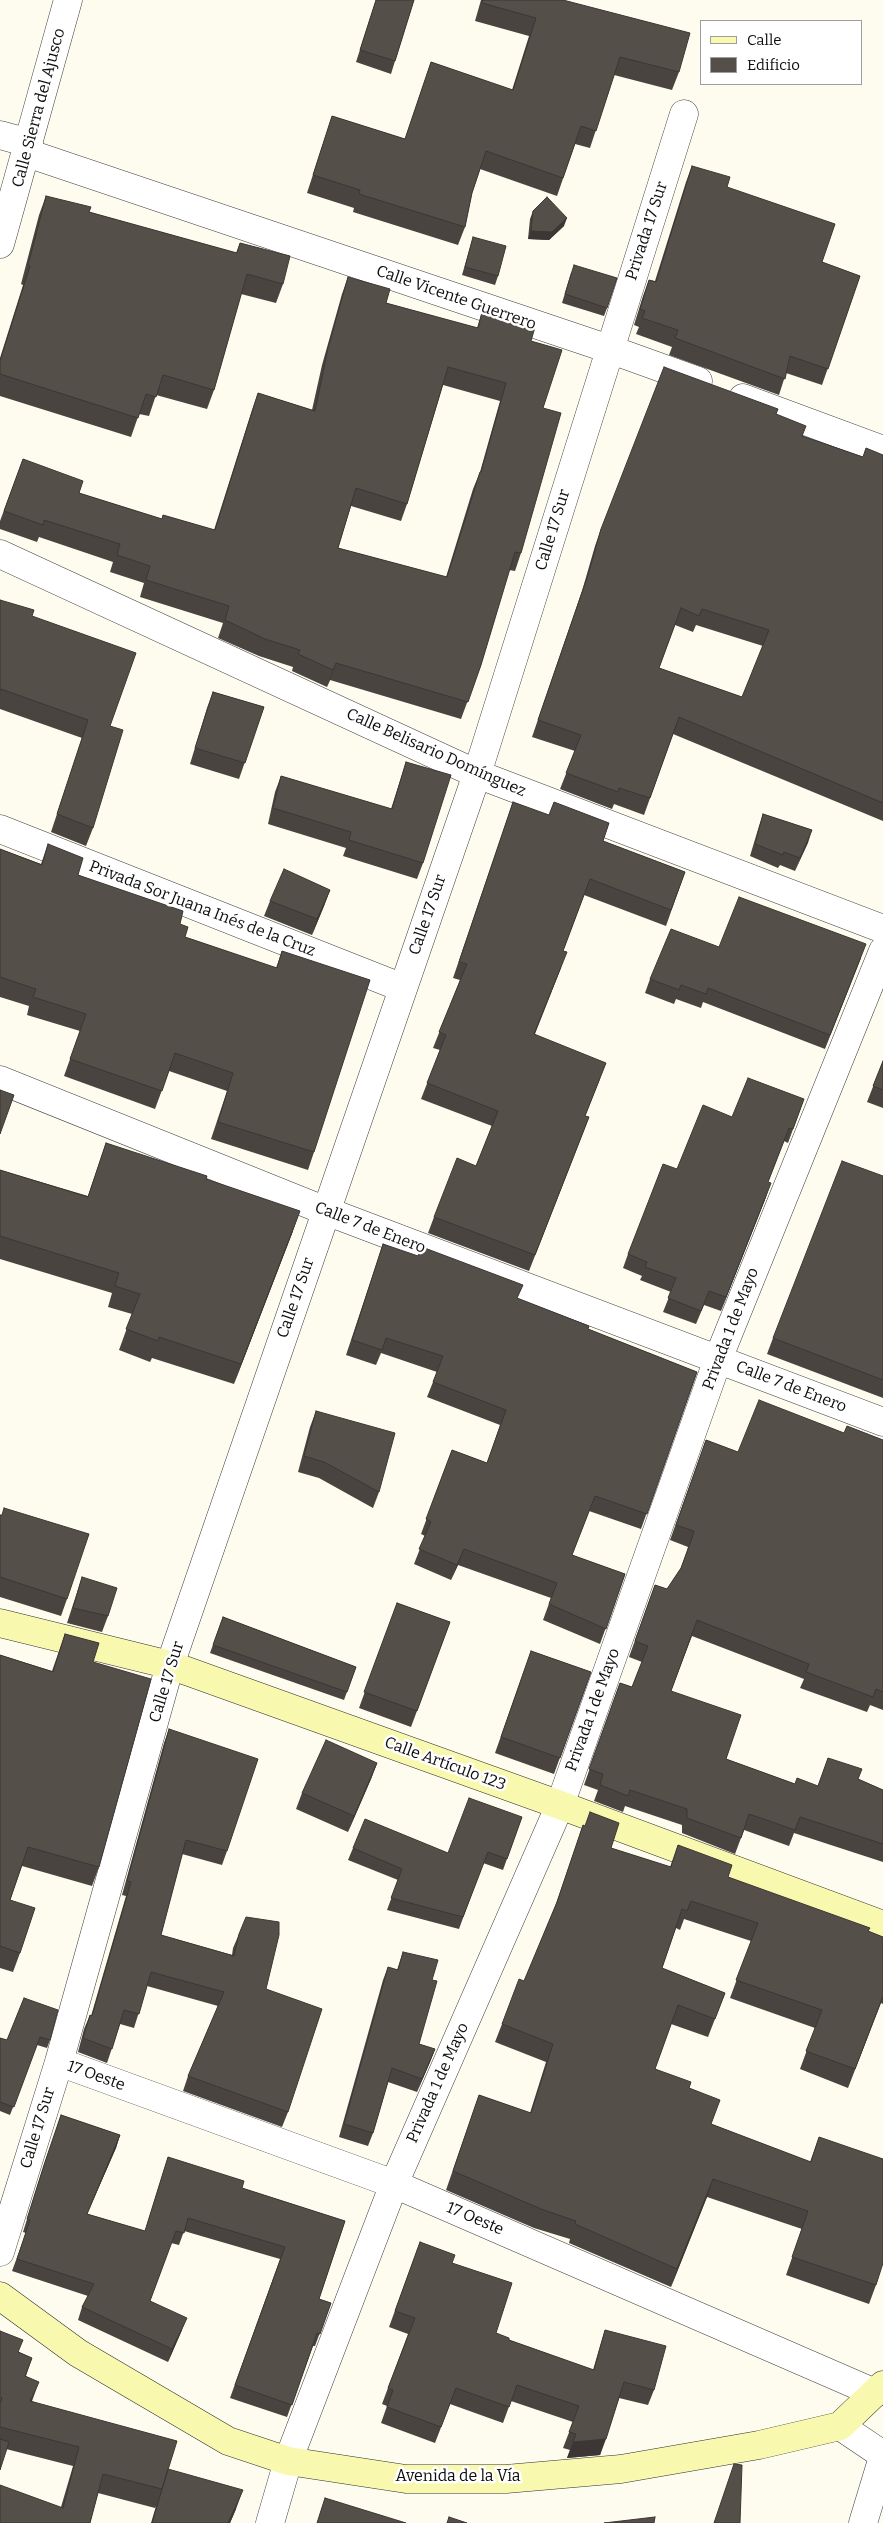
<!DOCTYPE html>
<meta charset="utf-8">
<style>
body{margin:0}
#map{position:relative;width:883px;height:2523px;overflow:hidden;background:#fefcee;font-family:Bitter,serif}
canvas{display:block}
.legend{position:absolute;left:700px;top:20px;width:162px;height:65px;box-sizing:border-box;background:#fff;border:1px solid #9e9e9e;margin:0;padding:6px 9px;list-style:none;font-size:15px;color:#0d0d0d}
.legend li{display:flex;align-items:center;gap:10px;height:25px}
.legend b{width:25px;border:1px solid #9e9e9e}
</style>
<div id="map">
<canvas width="883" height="2523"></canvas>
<ul class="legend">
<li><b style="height:6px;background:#f8f8ae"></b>Calle</li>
<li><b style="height:14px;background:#554f4a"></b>Edificio</li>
</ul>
</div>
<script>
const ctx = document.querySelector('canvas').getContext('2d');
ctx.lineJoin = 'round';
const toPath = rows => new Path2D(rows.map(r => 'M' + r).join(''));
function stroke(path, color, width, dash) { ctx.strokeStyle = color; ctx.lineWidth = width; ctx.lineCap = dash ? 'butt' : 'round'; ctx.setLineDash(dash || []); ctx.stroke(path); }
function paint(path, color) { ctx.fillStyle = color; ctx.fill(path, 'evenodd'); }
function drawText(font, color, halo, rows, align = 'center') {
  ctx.font = font + ' Bitter,serif'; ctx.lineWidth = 5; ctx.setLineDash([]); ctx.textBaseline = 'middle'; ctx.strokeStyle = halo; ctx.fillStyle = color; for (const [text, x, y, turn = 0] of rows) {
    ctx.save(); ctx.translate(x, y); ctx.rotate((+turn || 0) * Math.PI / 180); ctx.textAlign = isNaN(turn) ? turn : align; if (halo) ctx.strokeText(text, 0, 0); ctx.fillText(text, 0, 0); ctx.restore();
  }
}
const street = toPath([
 [0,135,29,143],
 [27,153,609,349,698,381],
 [0,244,68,0],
 [743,398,883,450],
 [0,554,477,774,883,929],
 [0,829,403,988],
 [0,1080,326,1211,883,1422],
 [59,2062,394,2184,875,2393],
 [0,2252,59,2062,170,1665,477,774,684,114],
 [840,2426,883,2455],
 [270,2523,288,2461,394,2184,560,1805,718,1359,883,951],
 [863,2523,883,2457]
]);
const secondary = toPath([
 [0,1623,170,1665,560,1805,883,1925],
 [0,2296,78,2353,228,2441,288,2461,406,2479,506,2479,621,2469,759,2445,840,2426,883,2385]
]);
const wall = toPath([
 [376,0,414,0,395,61,391,74,356,62],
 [481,0,563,0,679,72,672,90,614,75,590,148,575,144,557,196,480,169,472,193,465,227,458,245,353,212,354,208,307,193,332,116,405,139,431,62,512,90,529,36,475,21],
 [692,166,727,187,822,262,860,276,822,385,786,373,779,395,669,355,672,347,636,334,639,327,634,325,643,296,649,280,655,281,686,182],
 [46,196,89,212,236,253,240,243,283,284,276,303,241,294,214,390,207,409,156,395,149,416,139,414,131,437,0,396,0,358,23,285,21,284,39,215],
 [533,211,564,226,549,240,528,239,530,219],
 [473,237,498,276,495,285,462,275],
 [571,273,607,308,604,316,562,303],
 [348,277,386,303,477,328,482,312,531,341,543,408,521,553,515,571,509,570,481,665,461,719,330,680,327,687,292,671,293,667,259,656,218,638,223,623,140,597,144,583,110,572,113,562,39,537,37,542,0,529,0,521,23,459,79,493,162,519,163,515,214,530,252,410,258,393,312,410,322,365,342,294],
 [443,385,500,401,480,472,473,489,446,577,338,548,351,506,401,521,407,504],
 [776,414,803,436,863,457,883,455,883,821,673,734,644,815,614,804,612,809,560,789,575,751,532,737,582,591,595,546,601,529],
 [675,625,693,632,696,625,763,646,742,697,659,668],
 [0,600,32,616,110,726,93,828,86,846,51,832,82,738,0,709],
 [213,692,264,707,239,779,190,764,207,708],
 [406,762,423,863,417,879,343,856,346,848,268,824,275,792,281,776,391,809],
 [513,802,603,841,685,872,666,926,584,895,563,951,561,968,535,1034,600,1079,585,1116,589,1117,583,1133,529,1271,428,1233,434,1217,476,1166,492,1126,421,1099,440,1050,433,1048,460,980,453,978],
 [763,814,812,830,795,871,780,865,778,868,750,856,759,826],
 [48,844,78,875,180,924,185,937,276,968,282,951,314,1152,308,1170,211,1139,227,1091,169,1071,155,1109,64,1076,80,1031,27,1015,29,1006,0,997,0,849,41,864],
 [330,890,324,906,312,935,264,916,270,901],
 [719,947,861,958,825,1049,703,1002,701,1008,676,999,674,1004,645,993,650,979],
 [883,1061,883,1108,867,1102],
 [804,1099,788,1143,784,1141,768,1182,766,1197,721,1311,704,1305,696,1324,663,1312,671,1292,640,1280,642,1276,623,1268,628,1254,677,1169],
 [106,1143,206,1179,293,1231,234,1384,152,1358,150,1362,119,1350,132,1314,108,1307,112,1293,0,1259,0,1170,88,1196],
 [883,1176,883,1398,767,1354,773,1338],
 [383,1244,518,1299,588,1329,697,1372,641,1529,589,1511,572,1555,625,1574,600,1644,543,1620,551,1598,458,1565,451,1580,414,1564,425,1536,421,1534,452,1450,487,1463,500,1425,427,1397,437,1372,381,1353,376,1365,346,1355],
 [316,1411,379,1492,373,1508,319,1478,298,1472,310,1427],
 [844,1433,883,1440,883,1710,870,1705,867,1712,800,1688,804,1679,692,1636,671,1691,726,1759,795,1784,818,1786,828,1758,858,1779,883,1790,883,1862,794,1833,789,1846,744,1830,735,1854,682,1833,682,1825,625,1806,623,1812,594,1801,598,1790,584,1785,620,1683,632,1687,642,1662,629,1657,655,1585,667,1589,681,1568,687,1551,688,1547,670,1540,706,1440,738,1452],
 [0,1515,67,1599,61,1616,0,1597],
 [82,1577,108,1616,102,1632,67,1623],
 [397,1603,450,1622,411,1727,359,1708],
 [223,1617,356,1667,344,1700,210,1653],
 [65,1634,93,1662,99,1867,92,1886,22,1866,10,1900,20,1953,13,1972,0,1968,0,1655,52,1671],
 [531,1651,591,1672,554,1774,495,1753],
 [169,1729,227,1851,222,1865,182,1854,161,1935,232,1955,233,1948,239,1934,266,1989,288,2112,282,2127,183,2091,188,2076,218,2006,147,1986,134,2028,120,2024,107,2063,78,2052,84,2029,90,2015,91,2016,126,1896,122,1895,164,1743],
 [377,1763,371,1779,348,1832,296,1809,302,1793],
 [522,1817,503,1870,483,1863,459,1929,387,1910,398,1880,348,1860,353,1848,448,1853],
 [583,1825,611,1848,670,1867,678,1845,728,1877,883,1937,883,2004,881,2003,848,2088,800,2069,815,2028,730,1998,751,1941,684,1919,680,1930,676,1928,662,1968,725,1993,708,2037,671,2024,655,2069,689,2088,711,2124,810,2162,819,2137,876,2285,869,2304,786,2275,802,2229,707,2197,671,2287,569,2243,570,2239,534,2228,446,2190,479,2095,530,2113,546,2062,495,2042,502,2024,524,1981,555,1907],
 [403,1952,432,1980,419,2044,435,2049,430,2062,417,2092,388,2082,373,2133,368,2146,339,2137,383,1980,388,1967,397,1970],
 [24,1998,50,2040,47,2048,37,2045,10,2115,0,2111,0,2038,7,2040],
 [61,2115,120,2135,116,2148,87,2214,145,2231,168,2157,242,2188,345,2221,319,2299,331,2303,315,2346,313,2346,287,2417,230,2398,280,2259,184,2231,179,2245,171,2243,150,2301,182,2330,168,2362,78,2320,82,2307,88,2296,12,2271,26,2233,23,2232,41,2174],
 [420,2242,452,2263,496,2333,509,2340,593,2370,600,2346,605,2330,654,2390,648,2405,619,2398,600,2455,567,2458,570,2450,563,2448,573,2422,511,2401,503,2423,450,2404,435,2443,381,2423,387,2406,382,2404,408,2334,389,2327],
 [0,2331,19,2352,32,2358,26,2376,32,2401,236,2509,230,2523,151,2523,156,2506,155,2508,98,2493,90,2523,61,2507,73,2466,6,2449,0,2470]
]);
const shadedWall = toPath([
 [567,218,564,226,549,240,528,239,531,231],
 [336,663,330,680,327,687,333,670],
 [812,830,808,843,795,871,800,858],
 [330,890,324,906,312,935,317,919],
 [771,1183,766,1197,721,1311,726,1297],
 [300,1211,293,1231,234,1384,241,1364],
 [464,1549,458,1565,451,1580,457,1565],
 [377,1763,371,1779,348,1832,354,1816],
 [435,2049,430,2062,417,2092,422,2079],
 [120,2135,116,2148,82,2226,87,2214],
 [713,2179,707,2197,671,2287,677,2269],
 [187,2318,182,2330,168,2362,172,2349],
 [39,2382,32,2401,23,2419,30,2401],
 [606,2439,600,2455,567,2458,573,2442],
 [243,2490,236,2509,230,2523,228,2523]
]);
const building = toPath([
 [376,0,414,0,395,61,360,50,376,0],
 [483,0,563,0,690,33,679,72,620,57,596,131,581,126,563,178,486,151,472,193,465,227,359,194,360,190,313,175,332,116,405,139,431,62,513,90,536,18,482,3,483,0],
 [692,166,730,177,727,187,835,224,822,262,860,276,828,369,790,356,785,379,675,338,678,330,642,318,645,311,640,309,649,280,656,282,692,166],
 [46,196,91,207,89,212,237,253,240,243,290,256,283,284,247,274,214,390,163,375,156,397,146,394,138,418,0,374,0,361,30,266,28,265,46,196],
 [547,197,567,218,552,232,531,231,533,211,547,197],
 [473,237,506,246,498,276,465,267,473,237],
 [574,265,617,278,607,308,565,294,574,265],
 [348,277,390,289,386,303,478,328,482,312,535,327,531,341,562,350,543,408,561,413,521,553,515,552,481,665,468,702,336,663,333,670,298,654,300,650,265,639,225,620,229,606,146,580,150,566,117,555,120,544,44,520,43,525,4,511,23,459,83,481,79,493,162,519,163,515,215,530,258,393,315,411,328,348,348,277],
 [448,367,506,383,481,472,480,472,447,577,338,548,356,488,407,504,448,367],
 [664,367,778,409,776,414,806,426,802,436,863,457,866,448,883,455,883,803,679,717,650,798,619,788,618,792,566,773,581,735,538,720,588,575,601,529,664,367],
 [681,608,699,616,702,609,769,630,742,697,659,668,681,608],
 [0,600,34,610,32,616,136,653,110,726,123,730,93,828,57,814,88,720,1,689,0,691,0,600],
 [213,692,264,707,245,763,195,748,213,692],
 [406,762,451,775,423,863,349,840,351,832,273,808,281,776,392,809,406,762],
 [513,802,549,815,554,802,609,823,603,841,685,872,671,910,590,879,563,951,567,952,534,1034,606,1063,585,1116,589,1117,535,1255,434,1217,457,1158,476,1166,498,1111,427,1083,446,1035,439,1032,467,964,459,962,513,802],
 [763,814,812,830,800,858,784,852,783,855,755,844,763,814],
 [48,844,83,858,78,875,183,911,180,924,188,927,185,937,277,968,282,951,370,980,314,1152,218,1122,233,1073,175,1053,162,1091,70,1059,86,1014,33,997,36,989,0,977,0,849,42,865,48,844],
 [284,869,330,890,317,919,270,901,284,869],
 [739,897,866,944,830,1035,708,988,706,994,681,985,679,990,650,979,671,929,719,947,739,897],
 [883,1061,883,1090,873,1086,883,1061],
 [748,1078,804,1099,793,1129,789,1128,768,1182,771,1183,726,1297,709,1291,701,1311,668,1298,676,1278,645,1267,647,1262,628,1254,663,1164,677,1169,703,1105,732,1117,748,1078],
 [0,1090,14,1095,0,1134,0,1090],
 [106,1143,207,1176,206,1179,300,1211,241,1364,159,1337,158,1341,126,1329,140,1294,115,1286,119,1273,0,1236,0,1170,88,1197,106,1143],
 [842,1161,883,1176,883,1380,773,1338,842,1161],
 [383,1244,418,1256,422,1247,523,1285,517,1298,589,1326,588,1329,697,1372,647,1514,595,1496,572,1555,625,1574,606,1629,549,1604,557,1583,464,1549,457,1565,419,1549,431,1522,426,1519,452,1450,487,1463,506,1410,433,1382,443,1356,386,1338,382,1350,352,1340,383,1244],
 [759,1400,844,1433,847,1426,883,1440,883,1692,876,1689,873,1697,806,1672,809,1664,697,1620,671,1691,741,1715,726,1759,795,1784,797,1778,818,1786,828,1758,862,1769,858,1779,883,1790,883,1844,800,1817,795,1830,749,1814,741,1838,687,1818,687,1809,630,1790,628,1796,600,1785,603,1774,589,1769,620,1683,632,1687,648,1646,635,1641,655,1585,667,1589,681,1568,692,1538,694,1531,676,1525,706,1440,738,1452,759,1400],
 [316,1411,395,1433,379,1492,324,1462,304,1456,316,1411],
 [4,1508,89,1534,67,1599,0,1577,0,1515,2,1515,4,1508],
 [82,1577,117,1588,108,1616,73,1608,82,1577],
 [397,1603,450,1622,417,1711,364,1692,397,1603],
 [223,1617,356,1667,347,1692,213,1645,223,1617],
 [65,1634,99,1643,93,1662,151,1679,99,1867,28,1847,10,1900,35,1908,20,1953,0,1946,0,1655,53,1672,65,1634],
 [531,1651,591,1672,560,1758,501,1737,531,1651],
 [169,1729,258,1759,227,1851,186,1840,161,1935,234,1956,239,1934,246,1917,279,1922,279,1935,266,1989,322,2009,288,2112,188,2076,224,1992,151,1972,139,2014,124,2010,112,2049,83,2038,90,2015,92,2016,131,1882,127,1881,169,1729],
 [326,1740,377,1763,354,1816,302,1793,326,1740],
 [469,1798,522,1817,507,1859,488,1852,463,1917,391,1898,402,1869,353,1848,365,1819,448,1853,469,1798],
 [590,1812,619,1823,611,1848,671,1867,678,1845,732,1865,728,1877,870,1928,868,1931,883,1937,883,1996,855,2069,806,2051,822,2010,736,1980,758,1923,691,1901,687,1911,682,1909,662,1968,725,1993,715,2019,678,2005,655,2069,691,2082,689,2088,720,2100,711,2124,811,2162,819,2137,883,2159,883,2263,876,2285,792,2257,808,2211,713,2179,677,2269,575,2224,576,2221,541,2209,453,2171,479,2095,531,2113,553,2044,502,2024,519,1979,524,1981,557,1902,583,1825,585,1826,590,1812],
 [403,1952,438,1960,432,1980,437,1981,419,2044,435,2049,422,2079,392,2068,373,2133,344,2124,388,1967,398,1970,403,1952],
 [24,1998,58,2010,50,2040,40,2037,14,2107,0,2102,0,2038,7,2040,24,1998],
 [61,2115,120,2135,87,2214,145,2231,168,2157,244,2181,242,2188,345,2221,319,2299,331,2303,320,2334,317,2333,292,2405,235,2385,285,2247,188,2218,184,2233,176,2231,150,2301,187,2318,172,2349,82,2307,94,2284,17,2259,30,2220,27,2219,45,2162,61,2115],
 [420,2242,455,2255,452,2263,512,2283,496,2333,509,2338,509,2340,594,2370,605,2330,666,2346,654,2390,624,2382,606,2439,573,2442,576,2434,569,2432,579,2406,517,2385,509,2407,456,2388,441,2427,387,2407,393,2390,388,2388,415,2318,395,2311,420,2242],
 [0,2331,23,2340,18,2352,32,2358,25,2376,39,2382,30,2401,177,2441,162,2489,103,2474,90,2523,0,2523,0,2485,63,2508,79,2447,0,2427,0,2404,2,2398,0,2397,0,2331],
 [0,2439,9,2442,0,2470,0,2439],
 [734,2464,742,2465,740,2523,714,2523,734,2464],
 [168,2469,243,2490,228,2523,152,2523,168,2469],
 [325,2498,406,2523,317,2523,325,2498],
 [449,2517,467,2523,447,2523,449,2517],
 [655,2517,654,2523,604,2523,655,2517]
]);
const streetNames = [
 ["Calle Sierra del Ajusco",39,108,-75],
 ["Privada 17 Sur",647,231,-72],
 ["Calle Vicente Guerrero",456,298,19],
 ["Calle 17 Sur",553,530,-73],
 ["Calle Belisario Domínguez",436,753,24],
 ["Privada Sor Juana Inés de la Cruz",202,909,21],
 ["Calle 17 Sur",428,915,-71],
 ["Calle 7 de Enero",370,1228,21],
 ["Calle 17 Sur",296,1298,-71],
 ["Privada 1 de Mayo",731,1329,-69],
 ["Calle 7 de Enero",791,1387,21],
 ["Calle 17 Sur",167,1682,-73],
 ["Privada 1 de Mayo",593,1710,-70],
 ["Calle Artículo 123",445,1764,20],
 ["17 Oeste",96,2076,20],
 ["Privada 1 de Mayo",438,2083,-66],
 ["Calle 17 Sur",38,2128,-73],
 ["17 Oeste",475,2219,23],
 ["Avenida de la Vía",458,2477]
];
stroke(street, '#404040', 29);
stroke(secondary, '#2f2f2f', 29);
stroke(street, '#fff', 28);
stroke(secondary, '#f8f8ae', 28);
paint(wall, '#494440');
paint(shadedWall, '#3c3734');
paint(building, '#554f4a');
stroke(building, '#3c3734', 1);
drawText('16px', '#0d0d0d', '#fff', streetNames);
</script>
